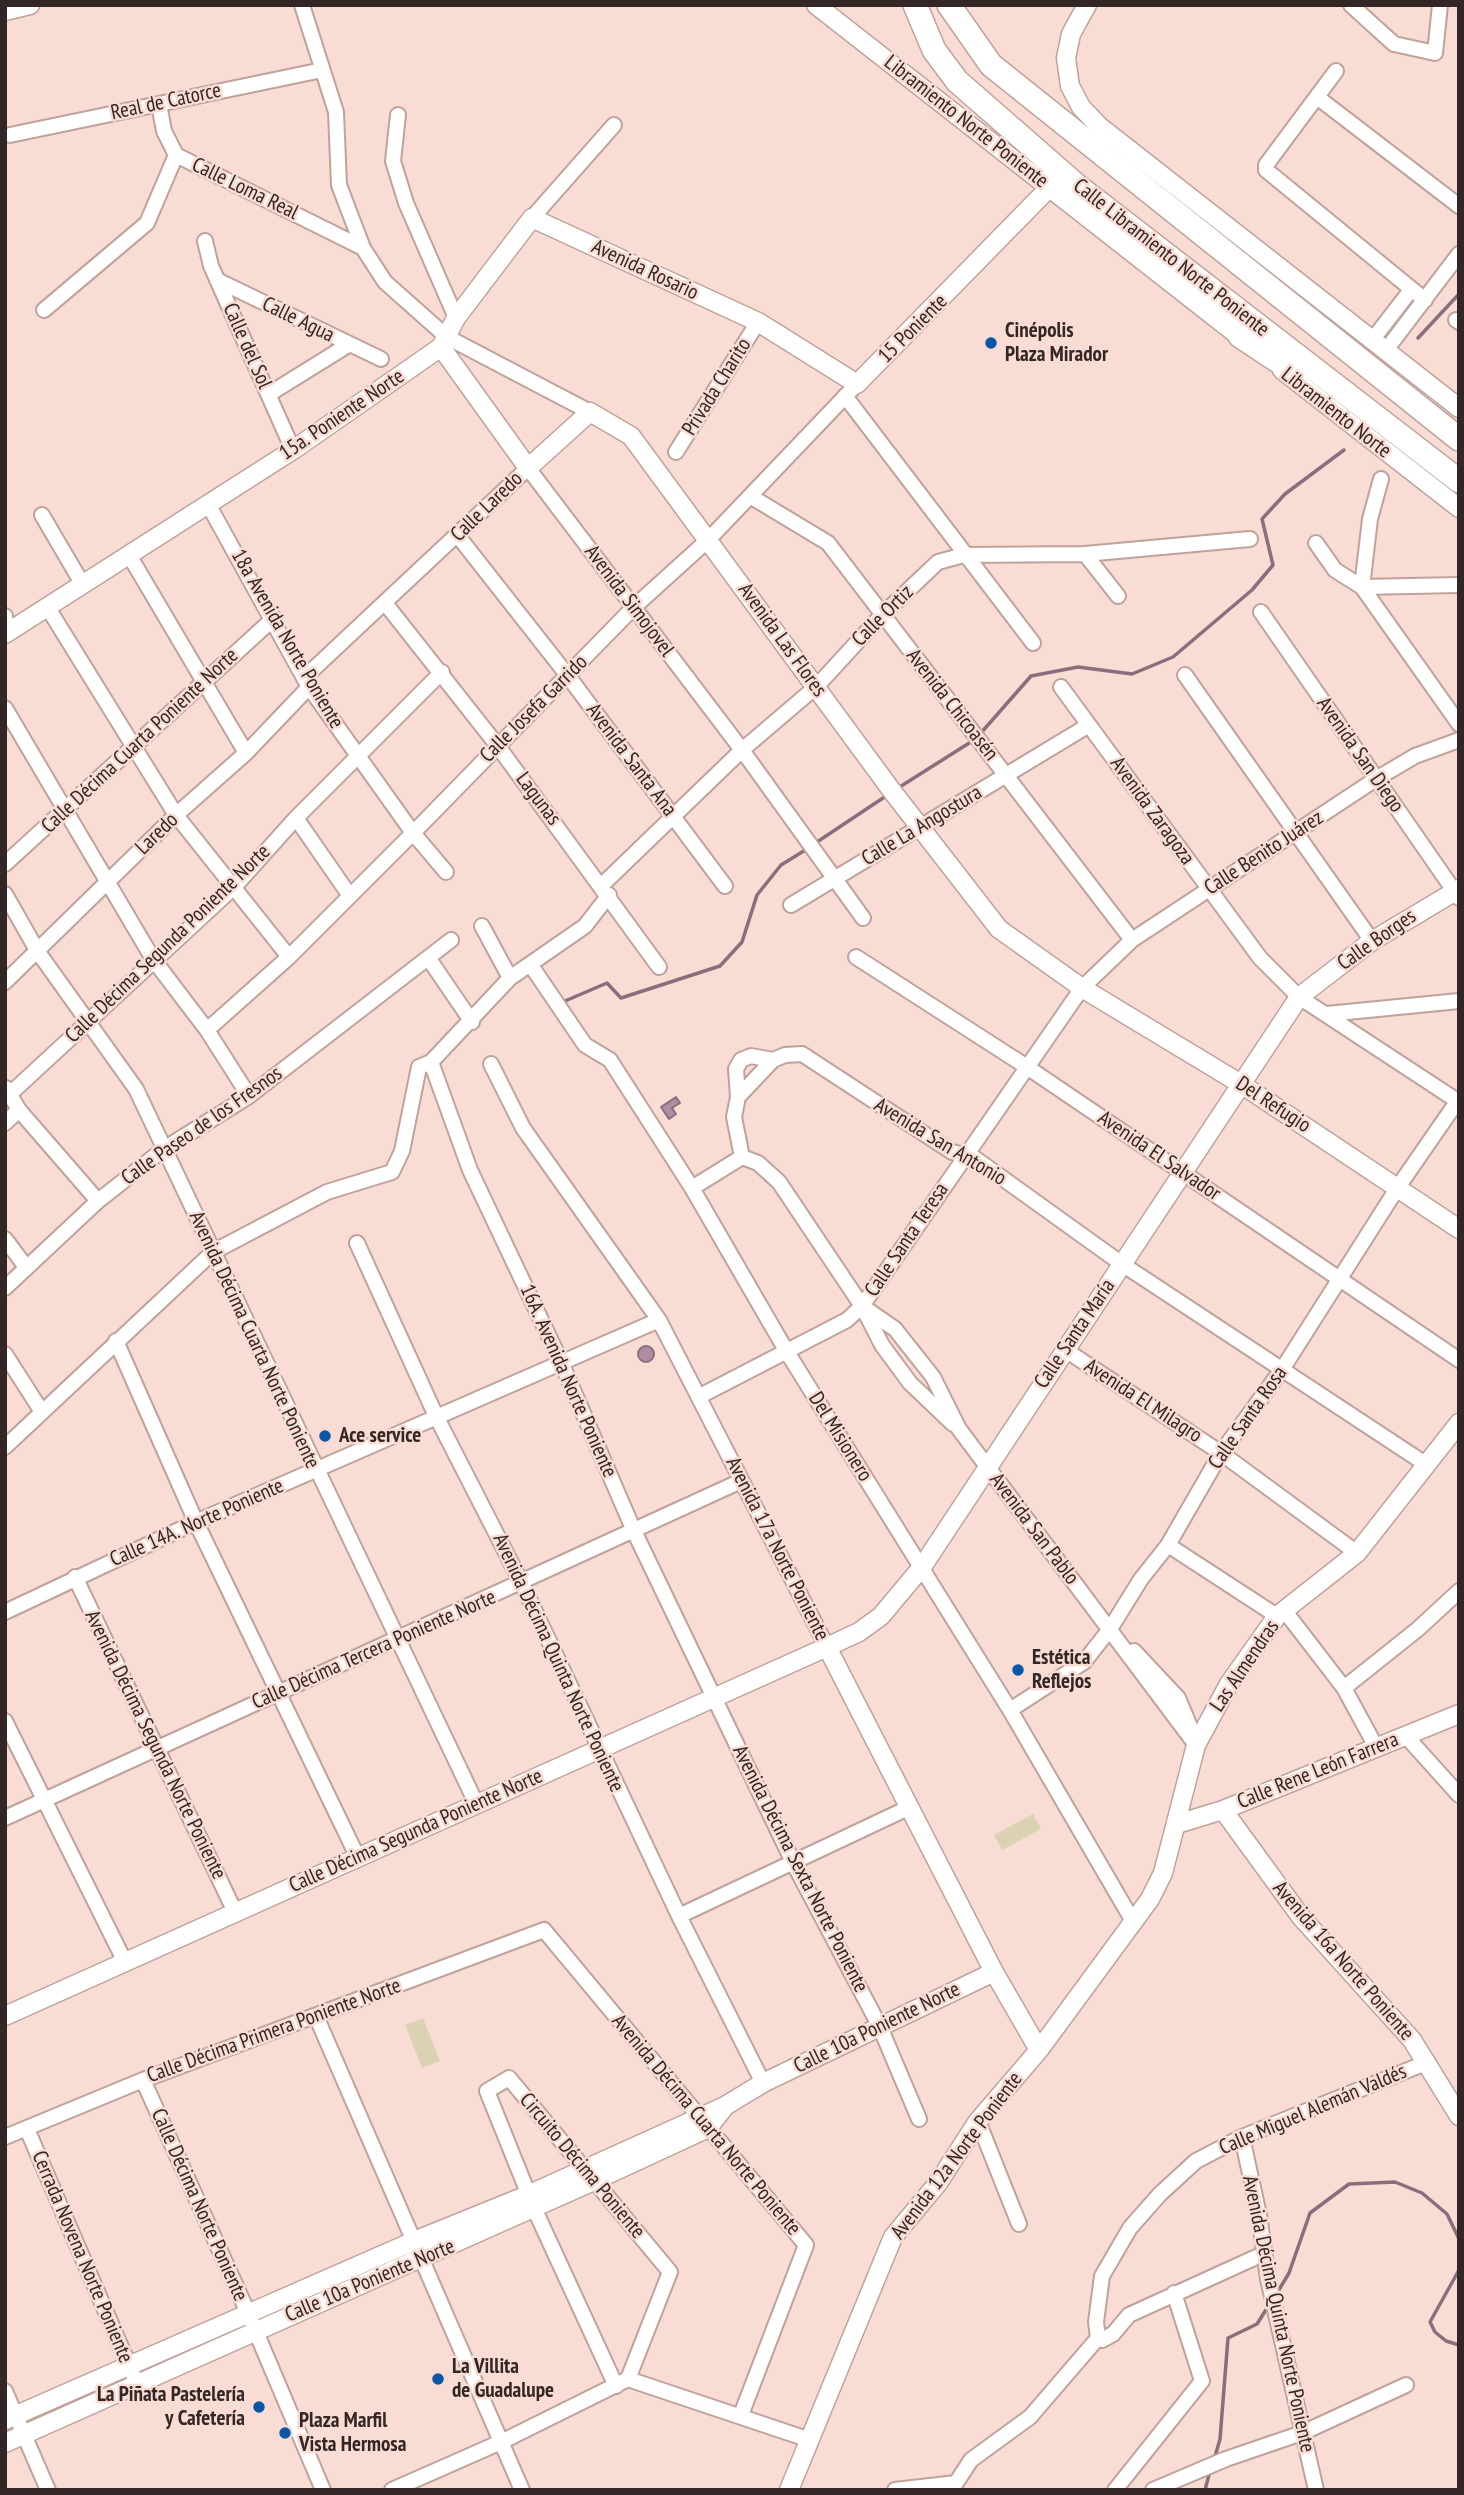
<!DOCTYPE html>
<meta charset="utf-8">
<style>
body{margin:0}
#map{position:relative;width:1464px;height:2495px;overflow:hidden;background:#f9dcd3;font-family:"PT Sans Narrow",sans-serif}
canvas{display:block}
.frame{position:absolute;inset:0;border:7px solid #322724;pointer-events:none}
</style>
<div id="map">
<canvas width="1464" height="2495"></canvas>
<div class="frame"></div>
</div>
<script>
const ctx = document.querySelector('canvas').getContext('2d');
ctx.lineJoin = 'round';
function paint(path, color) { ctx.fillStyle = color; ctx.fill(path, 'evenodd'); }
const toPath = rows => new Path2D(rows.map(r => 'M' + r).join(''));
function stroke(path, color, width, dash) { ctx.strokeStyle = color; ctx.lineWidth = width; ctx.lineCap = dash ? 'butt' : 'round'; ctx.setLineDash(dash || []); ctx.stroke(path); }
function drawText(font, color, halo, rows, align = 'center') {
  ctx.font = font + ' "PT Sans Narrow",sans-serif'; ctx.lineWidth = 5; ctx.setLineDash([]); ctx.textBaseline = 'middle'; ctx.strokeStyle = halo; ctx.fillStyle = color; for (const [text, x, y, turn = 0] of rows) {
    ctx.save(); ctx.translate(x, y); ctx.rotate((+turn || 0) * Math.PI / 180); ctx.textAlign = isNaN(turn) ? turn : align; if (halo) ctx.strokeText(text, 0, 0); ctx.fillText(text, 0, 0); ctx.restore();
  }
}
const green = toPath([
 [1033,1814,1041,1829,1002,1850,994,1835],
 [423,2018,440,2061,422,2068,405,2025]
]);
const water = toPath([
 [676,1097,680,1103,672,1108,676,1114,669,1119,661,1107,676,1097],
 '638 1354a8 8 0 1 1 16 0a8 8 0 1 1-16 0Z'
]);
const stream = toPath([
 [1418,338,1459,294],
 [980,734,1031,676,1078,667,1132,674,1173,657,1252,590,1273,565,1262,519,1285,494,1344,450],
 [898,788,974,740],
 [814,844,889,794],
 [565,1001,607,983,621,998,720,966,742,942,757,895,781,865,807,849],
 [1459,2270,1430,2322,1435,2332,1446,2341,1459,2345],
 [1277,2293,1289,2273,1310,2213,1349,2184,1395,2182,1422,2193,1447,2214,1459,2239],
 [1214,2460,1220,2439,1228,2338,1257,2324,1269,2305],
 [1205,2490,1210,2471]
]);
const minor = toPath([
 [302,5,336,112,339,185,363,248,385,282,447,337,590,412],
 [1351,5,1394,44,1435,53,1440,5],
 [1336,71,1266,165,1266,170,1425,300],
 [1317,97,1459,206],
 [159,104,164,131,176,155,363,248],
 [398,115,393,161,406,203,456,318],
 [10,135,322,70],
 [532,218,614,125],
 [205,241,211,266,293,450],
 [217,280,381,359],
 [44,310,147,223,176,155],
 [1456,320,1459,322],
 [1373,339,1411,290],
 [1386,350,1459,254],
 [269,394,348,345],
 [845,396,1033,643],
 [676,452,758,322],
 [1381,479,1370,519,1362,587,1459,585],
 [750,496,828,543,1132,940],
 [208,504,309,687,413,833,446,872],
 [42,515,83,585],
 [458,536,568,676,725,886],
 [1316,543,1335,570,1362,587,1459,724],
 [1085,554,1118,596],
 [129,555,246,753],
 [385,603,497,745,659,967],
 [48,608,176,815,289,957],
 [1261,612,1459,898],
 [5,616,6,632],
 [1185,675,1372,941],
 [306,676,528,468,742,750,863,918],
 [1061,687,1260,958,1299,997,1459,1102],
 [5,708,153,959,207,1030,249,1096],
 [296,818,350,896],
 [5,864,274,618],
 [602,885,742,750,817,686,882,615,938,562,964,555,1085,554,1250,539],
 [5,894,38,952,136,1089,476,1803],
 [791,905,1089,725],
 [482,926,510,978],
 [856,957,1027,1067,1459,1360],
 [429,959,472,1022],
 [530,964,585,1045,610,1060,692,1188,787,1352,1010,1710,1134,1923],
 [5,982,176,815,246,753,309,687],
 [1327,1014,1459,1001],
 [207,1030,289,957,413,833,634,607,708,540,857,384],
 [431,1062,470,1170,561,1362,634,1531,794,1864,880,2027,919,2119],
 [491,1064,523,1128,659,1320,827,1647],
 [6,1088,19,1110,98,1201],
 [10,1094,235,886,296,818,442,672],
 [738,1097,736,1069,741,1060,751,1056,773,1060],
 [5,1123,19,1110],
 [742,1157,734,1117,738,1097,773,1060,785,1055,802,1054,952,1152,973,1157,1122,1264,1427,1465],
 [742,1157,758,1163,779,1182,862,1306,882,1345,910,1383,953,1424],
 [692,1188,742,1157],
 [5,1239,26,1267],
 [357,1243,436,1416,522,1584,679,1916,763,2083],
 [5,1288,98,1201,164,1149,249,1096,451,940],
 [862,1306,895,1329,933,1377,959,1429,1196,1745],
 [116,1341,196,1522,358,1858],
 [1064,1349,1221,1453,1357,1553],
 [5,1354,42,1412],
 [700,1396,847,1320,862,1306,1082,988,1132,940,1376,779,1415,756,1459,740],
 [5,1447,213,1252,327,1192,392,1172,402,1151,419,1067,431,1062,510,978,585,926,609,895],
 [1168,1545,1277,1616],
 [75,1577,235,1912],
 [1284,1610,1344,1688,1375,1745],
 [5,1612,196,1522,659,1320],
 [1134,1651,1178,1698,1194,1736],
 [1344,1688,1418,1629,1459,1591],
 [1010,1710,1084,1662,1110,1629,1141,1579,1168,1545,1221,1453,1283,1368,1398,1187,1459,1099],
 [5,1721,125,1962],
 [1405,1735,1459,1795],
 [5,1818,741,1481],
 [679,1916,908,1808],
 [316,2016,522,2490],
 [143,2080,248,2313,323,2490],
 [978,2121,1019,2224],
 [27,2129,137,2384],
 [5,2137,143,2080,544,1930,806,2245,741,2415],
 [1242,2137,1259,2215,1268,2279,1316,2490],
 [1098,2338,1096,2322,1102,2276,1130,2228,1160,2194,1196,2161,1242,2137,1428,2062],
 [1098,2338,1102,2340,1113,2334,1129,2315,1263,2254],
 [616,2386,534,2208,487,2091,509,2078,670,2272,628,2379],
 [5,2391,48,2490],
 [956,2483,971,2460,1030,2417,1098,2338],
 [392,2490,501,2442,628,2379,807,2439],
 [895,2490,956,2483],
 [1115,2490,1202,2381,1174,2293],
 [1153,2490,1226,2459,1302,2433,1406,2385]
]);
const tertiary = toPath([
 [816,5,1249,344],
 [1087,5,1071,34,1066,58,1070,86,1081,107,1099,126,1459,408],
 [5,11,30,5],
 [441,347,528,468,590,412,631,436,892,791,999,929,1082,988,1241,1084,1459,1229],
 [1282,370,1459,508],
 [5,634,293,450,441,347,456,318,532,218,758,322,857,384,1049,188],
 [827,1647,994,1972,1039,2050],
 [1223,1810,1301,1917,1412,2040,1459,2116],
 [1177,1824,1223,1810,1459,1714],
 [5,2016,827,1647,859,1632,881,1616,922,1567,1299,997,1372,941,1459,889],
 [5,2420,414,2241,530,2194,725,2106,763,2083,994,1972],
 [5,2443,596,2180,708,2128,723,2109],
 [789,2490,893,2237,938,2183,978,2121,1039,2050,1150,1899,1163,1873,1196,1745,1229,1684,1277,1616,1357,1553,1459,1423]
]);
const trunk = toPath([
 [915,5,934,50,957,81,1076,185,1459,481],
 [949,5,991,65,1459,439],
 [1240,336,1296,373]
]);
const markers = [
 [991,343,7,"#0957a6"],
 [325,1436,7,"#0957a6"],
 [1018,1670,7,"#0957a6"],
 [438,2379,7,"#0957a6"],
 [259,2407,7,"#0957a6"],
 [285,2433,7,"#0957a6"]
];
const streetNames = [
 ["Real de Catorce",166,102,-12],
 ["Libramiento Norte Poniente",966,122,38],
 ["Calle Loma Real",245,189,26],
 ["Calle Libramiento Norte Poniente",1171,258,38],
 ["Avenida Rosario",645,270,25],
 ["Calle Agua",298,320,26],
 ["15 Poniente",913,329,-45],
 ["Calle del Sol",247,346,66],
 ["Privada Charito",717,387,-58],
 ["Libramiento Norte",1336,413,38],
 ["15a. Poniente Norte",342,415,-34],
 ["Calle Laredo",487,507,-44],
 ["Avenida Simojovel",629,601,53],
 ["Calle Ortiz",883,616,-45],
 ["18a Avenida Norte Poniente",287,639,60],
 ["Avenida Las Flores",782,640,54],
 ["Avenida Chicoasén",952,705,52],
 ["Calle Josefa Garrido",534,709,-45],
 ["Calle Décima Cuarta Poniente Norte",140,741,-43],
 ["Avenida San Diego",1360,755,55],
 ["Avenida Santa Ana",631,760,53],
 ["Lagunas",538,799,53],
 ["Avenida Zaragoza",1152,811,54],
 ["Calle La Angostura",922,826,-31],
 ["Laredo",157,834,-44],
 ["Calle Benito Juárez",1264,853,-33],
 ["Calle Borges",1377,940,-35],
 ["Calle Décima Segunda Poniente Norte",168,944,-44],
 ["Del Refugio",1273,1105,33],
 ["Calle Paseo de los Fresnos",202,1126,-35],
 ["Avenida San Antonio",940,1142,31],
 ["Avenida El Salvador",1159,1156,34],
 ["Calle Santa Teresa",907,1240,-56],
 ["Calle Santa María",1075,1334,-56],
 ["Avenida Décima Cuarta Norte Poniente",254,1340,65],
 ["16A. Avenida Norte Poniente",568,1381,66],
 ["Avenida El Milagro",1143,1401,33],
 ["Calle Santa Rosa",1248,1418,-55],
 ["Del Misionero",840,1437,58],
 ["Calle 14A. Norte Poniente",197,1523,-24],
 ["Avenida San Pablo",1034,1529,53],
 ["Avenida 17a Norte Poniente",777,1549,63],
 ["Calle Décima Tercera Poniente Norte",374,1650,-24],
 ["Avenida Décima Quinta Norte Poniente",558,1663,65],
 ["Las Almendras",1245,1666,-56],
 ["Avenida Décima Segunda Norte Poniente",155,1745,64],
 ["Calle Rene León Farrera",1318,1771,-22],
 ["Calle Décima Segunda Poniente Norte",416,1831,-24],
 ["Avenida Décima Sexta Norte Poniente",800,1869,63],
 ["Avenida 16a Norte Poniente",1343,1961,49],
 ["Calle 10a Poniente Norte",877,2028,-26],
 ["Calle Décima Primera Poniente Norte",274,2031,-20],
 ["Calle Miguel Alemán Valdés",1313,2110,-23],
 ["Avenida Décima Cuarta Norte Poniente",706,2125,50],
 ["Avenida 12a Norte Poniente",957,2156,-53],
 ["Circuito Décima Poniente",582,2166,50],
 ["Calle Décima Norte Poniente",199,2205,66],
 ["Cerrada Novena Norte Poniente",82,2257,67],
 ["Calle 10a Poniente Norte",370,2281,-23],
 ["Avenida Décima Quinta Norte Poniente",1278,2314,78]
];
const poiNames = [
 ["Cinépolis",1005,331],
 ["Plaza Mirador",1005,355],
 ["Ace service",339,1436],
 ["Estética",1032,1658],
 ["Reflejos",1032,1682],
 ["La Villita",452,2367],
 ["de Guadalupe",452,2391],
 ["La Piñata Pastelería",245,2395,"right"],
 ["y Cafetería",245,2419,"right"],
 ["Plaza Marfil",299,2421],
 ["Vista Hermosa",299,2445]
];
paint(green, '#dbd2b3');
paint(water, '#b08ca3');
stroke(water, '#8a6e7d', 2);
stroke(stream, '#8a6e7d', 3.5);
stroke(minor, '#bfa39b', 18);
stroke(tertiary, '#bfa39b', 21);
stroke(trunk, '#bfa39b', 26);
stroke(minor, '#fff', 14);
stroke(tertiary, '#fff', 18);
stroke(trunk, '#fff', 23);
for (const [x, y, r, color] of markers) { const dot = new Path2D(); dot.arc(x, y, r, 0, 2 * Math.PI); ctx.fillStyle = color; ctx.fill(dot); stroke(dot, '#f9dcd3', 2.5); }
drawText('21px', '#322724', '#f9dcd3', streetNames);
drawText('bold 21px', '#322724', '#f9dcd3', poiNames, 'left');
</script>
